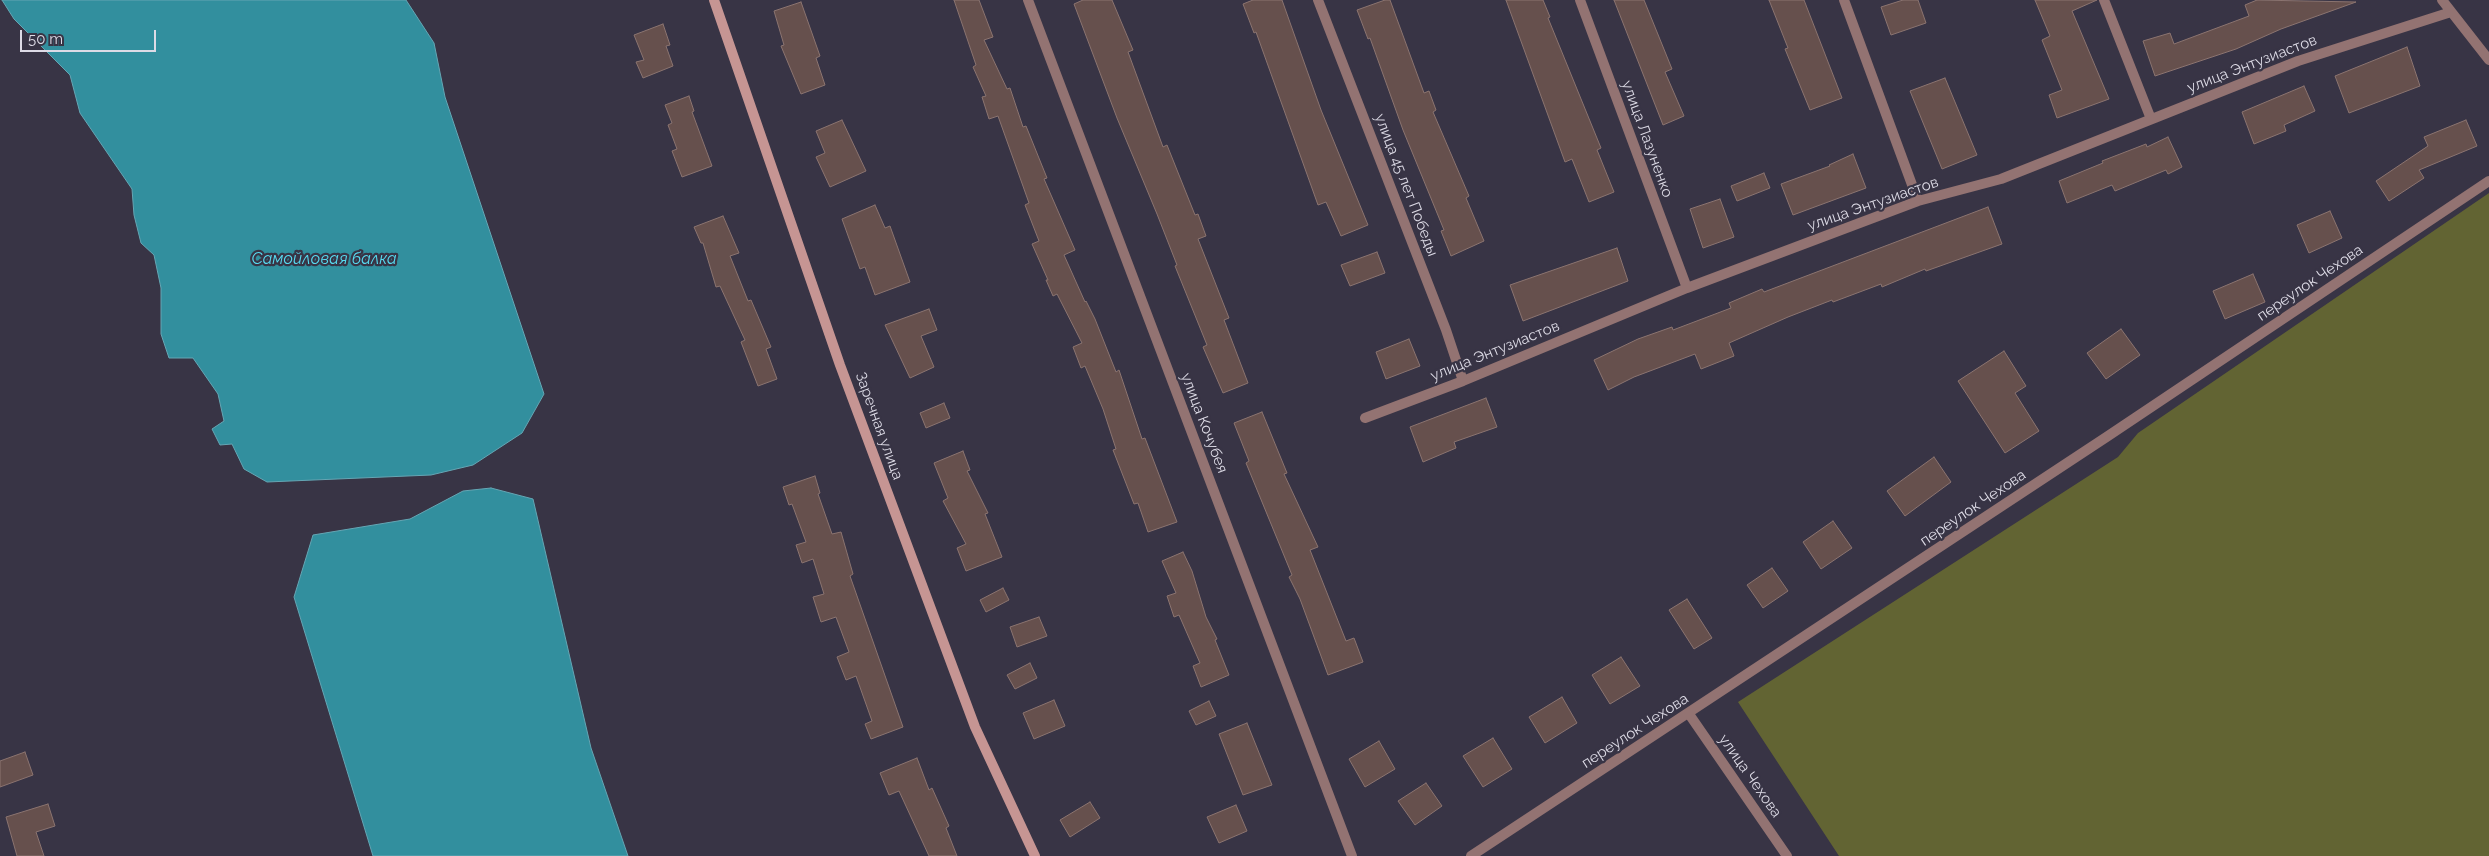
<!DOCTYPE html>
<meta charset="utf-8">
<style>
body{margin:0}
#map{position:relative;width:2489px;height:856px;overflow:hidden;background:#383445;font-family:Raleway,sans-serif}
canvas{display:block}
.scale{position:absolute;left:20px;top:30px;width:136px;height:22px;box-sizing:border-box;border:2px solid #dddbe6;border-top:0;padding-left:6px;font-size:15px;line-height:18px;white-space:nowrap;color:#dddbe6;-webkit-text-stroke:4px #383445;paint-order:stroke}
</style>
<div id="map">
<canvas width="2489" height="856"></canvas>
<div class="scale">50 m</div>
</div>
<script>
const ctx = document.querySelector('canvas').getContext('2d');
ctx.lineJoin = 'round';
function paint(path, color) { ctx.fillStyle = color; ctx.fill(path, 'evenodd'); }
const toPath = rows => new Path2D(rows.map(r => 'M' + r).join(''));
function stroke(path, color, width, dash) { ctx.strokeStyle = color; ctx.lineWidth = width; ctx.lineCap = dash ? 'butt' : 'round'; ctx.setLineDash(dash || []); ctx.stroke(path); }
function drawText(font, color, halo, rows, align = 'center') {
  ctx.font = font + ' Raleway,sans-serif'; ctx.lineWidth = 4.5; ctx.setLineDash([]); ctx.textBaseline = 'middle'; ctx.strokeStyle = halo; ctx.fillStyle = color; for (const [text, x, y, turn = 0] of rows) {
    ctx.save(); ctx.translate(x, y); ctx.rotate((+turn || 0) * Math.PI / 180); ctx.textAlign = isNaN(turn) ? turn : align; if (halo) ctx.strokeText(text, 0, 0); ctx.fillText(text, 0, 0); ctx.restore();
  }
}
const green = toPath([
 [2489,193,2489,856,1839,856,1738,702,2118,457,2138,433]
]);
const water = toPath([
 [2,0,406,0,434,43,445,97,544,394,522,433,473,465,431,475,267,482,244,469,232,444,220,445,212,429,224,421,218,394,193,358,169,358,161,334,161,288,154,255,141,243,134,215,132,189,80,113,70,75,14,19,2,0],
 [491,488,533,499,591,748,628,856,373,856,294,597,313,535,410,519,463,491,491,488]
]);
const building = toPath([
 [954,0,979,0,993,37,984,40,1007,89,1010,88,1023,127,1026,126,1047,178,1044,179,1075,250,1064,255,1085,302,1086,301,1095,319,1116,372,1119,370,1142,439,1145,438,1177,522,1148,532,1138,503,1134,504,1113,450,1116,449,1103,409,1085,366,1081,368,1073,347,1082,343,1057,294,1053,296,1046,280,1048,280,1032,244,1039,241,1025,205,1029,203,998,116,989,119,982,97,986,96,973,67,976,65,954,0],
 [1083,0,1112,0,1133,50,1128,52,1163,147,1167,145,1195,215,1198,214,1206,236,1198,239,1229,318,1224,320,1248,383,1223,393,1203,347,1207,345,1175,266,1177,265,1157,214,1117,118,1074,4,1083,0],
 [1253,0,1282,0,1321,110,1368,225,1341,236,1326,202,1318,205,1256,32,1254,33,1243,4,1253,0],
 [1385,0,1390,0,1424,93,1429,91,1436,110,1433,112,1469,196,1466,198,1484,241,1451,256,1441,231,1444,230,1403,130,1370,38,1368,39,1357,10,1385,0],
 [1506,0,1543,0,1550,17,1548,18,1601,148,1597,150,1614,192,1589,202,1572,159,1565,162,1506,0],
 [1614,0,1644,0,1672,69,1665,72,1684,116,1663,125,1614,0],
 [1769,0,1804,0,1842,98,1810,110,1785,49,1788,48,1769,0],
 [1903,0,1918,0,1926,23,1891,35,1881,7,1903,0],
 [2035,0,2097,0,2072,11,2109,99,2057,118,2049,95,2062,90,2042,40,2050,36,2035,0],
 [2257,0,2356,2,2281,29,2236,49,2155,76,2143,41,2170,33,2174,44,2249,16,2245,5,2257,0],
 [801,2,820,56,816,58,825,85,801,94,781,46,784,45,774,11,801,2],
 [663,24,670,45,666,46,673,66,643,78,636,62,644,60,634,35,663,24],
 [2407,47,2420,86,2349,113,2335,76,2407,47],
 [1945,78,1977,155,1942,169,1910,91,1945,78],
 [2304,86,2315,111,2284,125,2286,131,2254,144,2242,112,2304,86],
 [689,96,694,111,692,112,712,166,682,177,672,151,677,149,668,125,672,123,665,105,689,96],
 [842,120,866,171,830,187,816,157,825,153,816,131,842,120],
 [2466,120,2477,146,2419,170,2424,178,2389,201,2376,181,2428,146,2424,137,2466,120],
 [2168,137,2182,167,2168,174,2166,170,2115,191,2112,185,2067,203,2059,181,2103,163,2102,161,2146,144,2147,147,2168,137],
 [1853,154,1866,188,1793,215,1781,184,1830,166,1829,165,1853,154],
 [1764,173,1770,188,1737,201,1731,186,1764,173],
 [1720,199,1734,237,1703,248,1690,209,1720,199],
 [875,205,885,228,890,226,910,282,875,295,865,267,860,269,842,219,875,205],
 [1988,207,2002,244,1926,271,1925,269,1882,287,1881,284,1833,302,1832,300,1788,317,1729,343,1734,356,1701,369,1695,354,1634,377,1608,390,1594,360,1638,339,1672,327,1673,330,1731,308,1729,303,1762,289,1764,292,1988,207],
 [2330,211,2342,238,2309,253,2297,225,2330,211],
 [723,216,739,253,730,256,748,301,751,300,771,347,766,349,777,379,758,386,741,342,745,340,720,286,716,287,703,243,701,243,694,227,723,216],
 [1617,248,1628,281,1523,321,1510,285,1617,248],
 [1377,252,1385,273,1350,286,1341,265,1377,252],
 [2253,274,2265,302,2225,319,2213,291,2253,274],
 [929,309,937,330,921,336,934,367,910,378,885,325,929,309],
 [2121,329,2140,355,2106,379,2087,353,2121,329],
 [1409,339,1420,366,1386,379,1376,352,1409,339],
 [2004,351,2026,386,2015,393,2039,431,2005,453,1958,381,2004,351],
 [1486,398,1497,427,1454,442,1456,448,1423,462,1410,427,1486,398],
 [944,403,950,418,926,428,920,413,944,403],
 [1262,412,1287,473,1284,474,1318,547,1310,550,1346,641,1354,638,1363,662,1328,675,1300,599,1289,577,1292,575,1246,463,1249,461,1234,423,1262,412],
 [963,451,970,470,967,471,988,513,985,514,1002,557,966,571,957,548,966,544,943,501,948,498,934,463,963,451],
 [1934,457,1951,482,1905,516,1887,491,1934,457],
 [815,476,820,493,818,494,832,534,841,532,853,574,850,576,903,727,871,739,865,724,872,721,856,676,846,680,837,657,849,652,836,617,821,622,813,597,824,594,813,559,802,563,796,545,806,542,792,504,789,505,783,487,815,476],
 [1833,521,1852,548,1821,569,1803,542,1833,521],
 [1183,552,1192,571,1206,617,1217,639,1215,640,1229,675,1201,687,1193,666,1200,663,1179,615,1174,617,1167,596,1176,593,1162,561,1183,552],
 [1772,568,1788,591,1763,608,1747,585,1772,568],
 [1003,588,1009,600,986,612,980,600,1003,588],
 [1687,599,1712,638,1694,649,1669,610,1687,599],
 [1039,617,1047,636,1017,647,1010,627,1039,617],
 [1621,657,1640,686,1610,704,1592,675,1621,657],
 [1030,663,1037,678,1015,689,1007,675,1030,663],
 [1562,697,1577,723,1545,743,1529,717,1562,697],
 [1054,700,1065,726,1034,739,1023,713,1054,700],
 [1209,701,1216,716,1196,725,1189,711,1209,701],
 [1247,723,1272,785,1243,795,1219,734,1247,723],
 [1493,738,1512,769,1483,787,1463,756,1493,738],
 [1379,741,1395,769,1365,787,1349,759,1379,741],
 [25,752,33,775,0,787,0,761,25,752],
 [917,758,929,790,932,788,949,826,946,828,957,856,929,856,899,791,889,795,880,773,917,758],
 [1426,783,1442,806,1415,825,1398,801,1426,783],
 [1090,802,1100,818,1070,837,1060,820,1090,802],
 [48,804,55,826,36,832,44,856,17,856,6,817,48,804],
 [1236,805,1247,831,1219,843,1207,817,1236,805]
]);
const minor = toPath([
 [1028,0,1352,856],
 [1318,0,1446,330,1463,381],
 [1580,0,1687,288],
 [1844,0,1918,201],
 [2104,0,2151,119],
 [2442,0,2489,60],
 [1365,418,1463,381,1687,288,1918,201,2001,179,2298,61,2451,12],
 [1689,714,1787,856],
 [1471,856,2108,436,2489,181]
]);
const secondary = toPath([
 [714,0,840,365,975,727,1035,856]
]);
const streetNames = [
 ["улица Энтузиастов",2252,64,-21],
 ["улица Лазуненко",1647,139,70],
 ["улица 45 лет Победы",1406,185,69],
 ["улица Энтузиастов",1873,204,-19],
 ["переулок Чехова",2310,283,-34],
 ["улица Энтузиастов",1495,351,-22],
 ["улица Кочубея",1204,423,69],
 ["Заречная улица",879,426,70],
 ["переулок Чехова",1973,508,-34],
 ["переулок Чехова",1635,731,-33],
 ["улица Чехова",1750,776,55]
];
const waterNames = [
 ["Самойловая балка",324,259]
];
paint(green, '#626433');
paint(water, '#328f9e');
stroke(water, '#65a6b4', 1);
paint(building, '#66504d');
stroke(building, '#8b7470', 1);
stroke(minor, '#937372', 10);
stroke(secondary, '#c69593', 10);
drawText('15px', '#dddbe6', '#383445', streetNames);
drawText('italic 16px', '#58dcf2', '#383445', waterNames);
</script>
